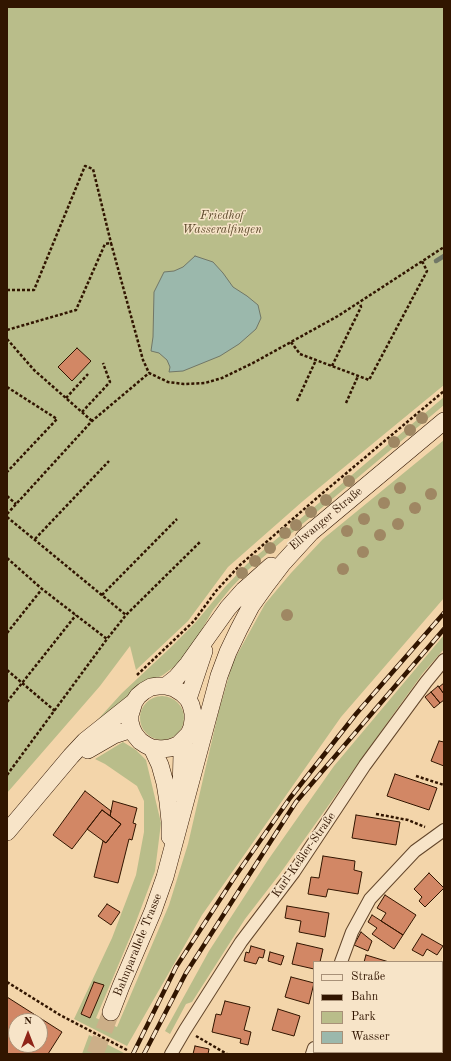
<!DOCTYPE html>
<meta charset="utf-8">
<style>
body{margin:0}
#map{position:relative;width:451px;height:1061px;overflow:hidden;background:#f3d5aa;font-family:"Old Standard TT",serif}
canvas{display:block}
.frame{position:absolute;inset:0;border:8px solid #311500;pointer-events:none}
.legend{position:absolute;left:313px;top:961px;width:130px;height:92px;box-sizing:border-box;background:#f7e4c8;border:1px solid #a89178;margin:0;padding:5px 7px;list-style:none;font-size:12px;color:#311500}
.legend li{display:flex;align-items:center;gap:8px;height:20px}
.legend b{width:20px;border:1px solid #a89178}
.north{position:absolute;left:8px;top:1013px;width:40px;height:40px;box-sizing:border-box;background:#f7e4c8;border:1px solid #a89178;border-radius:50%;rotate:0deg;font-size:11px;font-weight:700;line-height:16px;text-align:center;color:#311500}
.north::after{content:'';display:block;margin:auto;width:14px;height:18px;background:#8f2418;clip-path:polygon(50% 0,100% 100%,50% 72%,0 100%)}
</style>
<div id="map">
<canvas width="451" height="1061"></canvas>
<div class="frame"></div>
<ul class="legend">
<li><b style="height:5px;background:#f7e4c8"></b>Straße</li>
<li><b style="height:5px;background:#311500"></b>Bahn</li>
<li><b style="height:11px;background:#b9bd8a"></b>Park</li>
<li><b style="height:11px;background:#9bb8ac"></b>Wasser</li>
</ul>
<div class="north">N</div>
</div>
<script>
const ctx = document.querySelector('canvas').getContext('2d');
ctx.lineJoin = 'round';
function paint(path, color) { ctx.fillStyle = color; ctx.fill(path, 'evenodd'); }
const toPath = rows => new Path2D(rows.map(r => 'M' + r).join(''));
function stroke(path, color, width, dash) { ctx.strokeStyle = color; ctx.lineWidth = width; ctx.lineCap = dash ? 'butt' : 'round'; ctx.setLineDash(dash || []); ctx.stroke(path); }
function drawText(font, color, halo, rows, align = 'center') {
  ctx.font = font + ' "Old Standard TT",serif'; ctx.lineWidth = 3; ctx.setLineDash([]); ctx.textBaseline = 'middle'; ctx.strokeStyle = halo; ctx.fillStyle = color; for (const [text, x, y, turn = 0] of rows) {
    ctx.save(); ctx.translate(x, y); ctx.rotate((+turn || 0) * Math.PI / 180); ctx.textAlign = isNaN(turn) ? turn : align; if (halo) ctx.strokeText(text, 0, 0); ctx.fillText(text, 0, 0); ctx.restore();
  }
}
const green = toPath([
 [7,7,444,7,444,385,303,501,228,567,188,621,136,670,130,646,100,686,7,793],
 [444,397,444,405,249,569,230,589,213,610,192,647,179,663,163,675,143,685,91,727,122,693,169,649,195,623,225,587,247,564],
 [444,440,444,598,341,717,202,915,127,1046,74,1019,112,938,136,875,144,832,144,801,137,786,105,764,95,759,123,742,136,750,146,760,161,823,155,871,131,935,96,1018,117,1027,169,905,188,844,219,710,233,662,265,604,291,573,323,539],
 [444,635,444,649,423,673,397,709,279,875,245,919,192,1002,186,1004,170,1034,165,1031,209,951,268,860,334,766],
 '140 718a22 22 0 1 1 44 0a22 22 0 1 1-44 0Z',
 [89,1035,124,1053,123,1054,82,1054]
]);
const water = toPath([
 [195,256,213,262,223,273,233,287,247,296,258,305,261,318,256,329,239,344,220,356,183,371,169,372,170,367,167,360,159,353,151,351,153,337,154,292,164,272,174,271,183,267,195,256]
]);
const stream = toPath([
 [436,261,444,256]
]);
const building = toPath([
 [77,348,91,361,72,381,58,367,77,348],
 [444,683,444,694,439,687,444,683],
 [438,686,444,694,444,700,440,703,431,692,438,686],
 [431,692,440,703,434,708,425,697,431,692],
 [439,741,444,742,444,766,431,761,439,741],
 [395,774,437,788,429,810,387,796,395,774],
 [85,791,111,811,110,816,102,810,72,849,53,835,85,791],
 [113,801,137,808,133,823,136,824,132,840,129,839,118,883,94,877,103,841,106,843,121,824,110,816,113,801],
 [102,810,121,824,106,843,87,829,102,810],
 [356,815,400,822,396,845,352,838,356,815],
 [323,856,355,861,354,870,362,872,358,894,328,889,326,897,308,894,311,877,319,878,323,856],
 [429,873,444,888,425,907,419,901,422,897,414,889,429,873],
 [385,895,416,915,403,935,381,921,386,913,377,908,385,895],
 [107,904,120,912,111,925,98,916,107,904],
 [287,906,329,913,325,937,299,932,301,921,285,918,287,906],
 [372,915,403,935,394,949,372,934,377,928,368,922,372,915],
 [361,932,372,941,368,951,354,945,361,932],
 [422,934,443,946,437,955,427,949,423,956,412,950,422,934],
 [297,943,323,949,320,962,314,962,314,969,292,964,297,943],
 [251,946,265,950,263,958,259,957,256,964,244,961,246,952,249,953,251,946],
 [270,952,284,956,281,965,268,961,270,952],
 [366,955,389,962,364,962,366,955],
 [291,977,314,983,309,1004,285,997,291,977],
 [94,982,104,985,90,1018,81,1014,94,982],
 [7,997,62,1032,48,1054,7,1054,7,997],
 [16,1021,40,1021,40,1045,16,1045,16,1021],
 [225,1001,250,1007,244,1030,251,1032,248,1045,240,1043,241,1039,212,1032,216,1014,221,1015,225,1001],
 [278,1009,300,1016,294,1036,272,1030,278,1009],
 [195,1046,209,1049,208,1054,193,1054,195,1046]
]);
const secondaryTunnel = toPath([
 [95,1054,111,1012]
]);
const path = toPath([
 [7,290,34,290,85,166,93,169,111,243],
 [7,330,76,310,105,244,111,243,143,360,149,373],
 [7,339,34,370,92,421],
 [291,342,300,354,369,380,427,271,422,261],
 [332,366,361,307,360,303],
 [7,387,57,419,7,472],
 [66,398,88,374],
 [297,401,316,360],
 [346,403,358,376],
 [82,412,110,382,103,363],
 [7,496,16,504],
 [7,514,92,421,149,373,168,382,184,384,205,383,222,378,253,363,338,316,444,247],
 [7,517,126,615],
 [35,539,109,461],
 [7,558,42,589,107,639],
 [102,595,177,519],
 [7,633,42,589],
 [7,670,55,711],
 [137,675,194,621,216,591,240,565,318,497,444,391],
 [7,702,76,615],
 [7,775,107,639,126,615,201,541],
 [416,776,444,785],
 [376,814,408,820,425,827],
 [7,982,60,1015,127,1050],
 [196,1036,227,1054]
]);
const street = toPath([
 [341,962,352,932,370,899,415,851,444,830],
 [171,1054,185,1030,241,942,294,872,365,765,426,682,444,660],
 [312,1054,314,1048]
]);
const secondary = toPath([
 [304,538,444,421],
 [166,686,176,678,188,664,228,608,244,590,271,566],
 [188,699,204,651],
 [152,748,161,749,170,748,178,745,189,734,192,727,193,720,193,713,191,705,188,699,182,693,174,688,166,686,158,686,151,687,144,691,138,696,134,702,130,715,130,722,132,729,135,735,140,741,146,745,152,748,160,765,165,783,168,802,170,821,170,837],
 [88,750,114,735,132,729],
 [181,794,182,753,184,739],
 [7,832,71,756,85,741,134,702],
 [111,1012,121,986,153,911,165,877,219,676,228,652,239,629,251,606,266,585,282,564,313,530]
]);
const rail = toPath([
 [133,1054,176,967,234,878,290,798,356,714,444,613],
 [144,1054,186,973,296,802,444,629]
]);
const trees = [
 [422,418],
 [410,430],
 [394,442],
 [349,481],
 [400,488],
 [431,494],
 [326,500],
 [384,503],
 [415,508],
 [311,512],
 [364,519],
 [398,524],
 [296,525],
 [347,531],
 [285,533],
 [380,535],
 [270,548],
 [363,552],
 [255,561],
 [343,569],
 [242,573],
 [287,615]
];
const parkNames = [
 ["Friedhof",222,216],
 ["Wasseralfingen",222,230]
];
const streetNames = [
 ["Ellwanger Straße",326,519,-40],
 ["Karl-Keßler-Straße",304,855,-55],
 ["Bahnparallele Trasse",138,945,-68]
];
paint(green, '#b9bd8a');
paint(water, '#9bb8ac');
stroke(water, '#717767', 1);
stroke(stream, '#717767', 4.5);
paint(building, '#d28765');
stroke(building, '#311500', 1);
stroke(secondaryTunnel, '#ccaf88', 17, [17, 8]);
stroke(street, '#62452a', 14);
stroke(secondary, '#311500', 18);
stroke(path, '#311500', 2.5, [3, 2]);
stroke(street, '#f7e4c8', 12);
stroke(secondary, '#f7e4c8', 17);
stroke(rail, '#311500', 4.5);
stroke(rail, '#f7e4c8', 3, [9]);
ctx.fillStyle = '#9f8763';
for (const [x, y] of trees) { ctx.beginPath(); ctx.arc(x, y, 6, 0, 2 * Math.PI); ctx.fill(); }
drawText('italic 12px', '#5a4729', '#f7e4c8', parkNames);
drawText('12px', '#311500', '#f7e4c8', streetNames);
</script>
